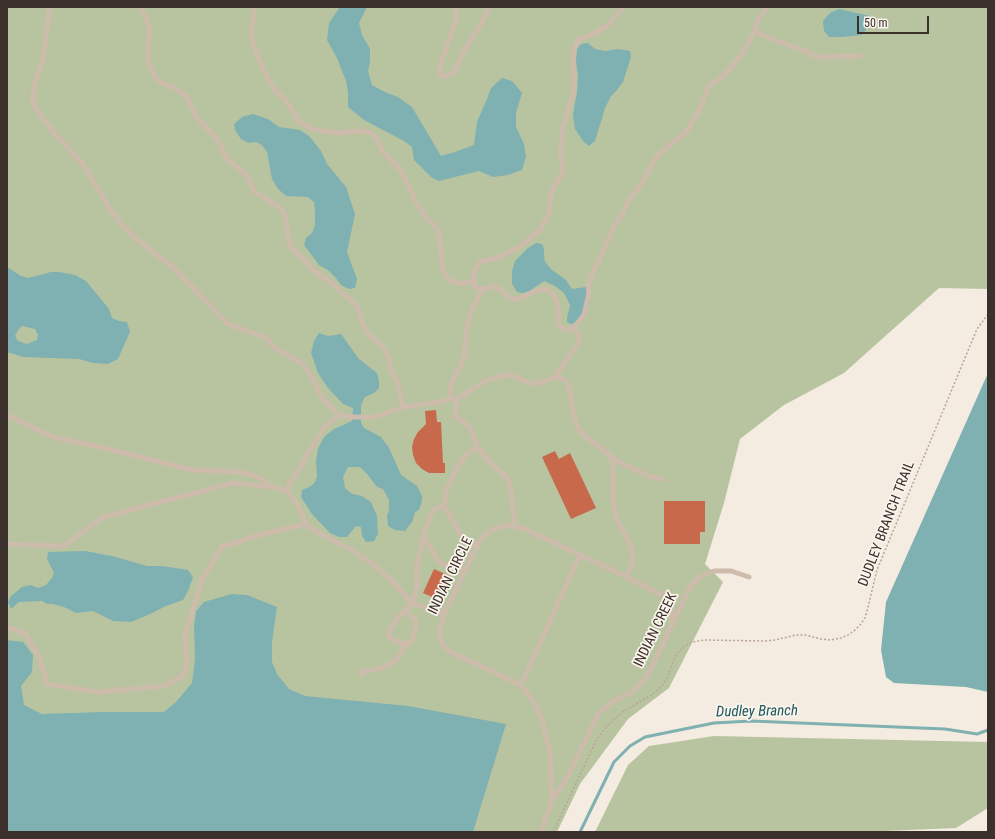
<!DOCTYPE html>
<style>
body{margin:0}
#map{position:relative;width:995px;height:839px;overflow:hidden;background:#f4ebe1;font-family:"Roboto Condensed",sans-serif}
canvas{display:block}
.frame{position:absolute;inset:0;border:8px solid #3b302b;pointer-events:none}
.scale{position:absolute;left:857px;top:16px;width:72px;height:18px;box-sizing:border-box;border:2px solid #3b302b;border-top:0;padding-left:5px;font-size:12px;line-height:14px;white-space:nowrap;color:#3b302b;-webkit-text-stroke:3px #fbf5ee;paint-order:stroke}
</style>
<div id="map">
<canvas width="995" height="839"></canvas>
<div class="frame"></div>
<div class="scale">50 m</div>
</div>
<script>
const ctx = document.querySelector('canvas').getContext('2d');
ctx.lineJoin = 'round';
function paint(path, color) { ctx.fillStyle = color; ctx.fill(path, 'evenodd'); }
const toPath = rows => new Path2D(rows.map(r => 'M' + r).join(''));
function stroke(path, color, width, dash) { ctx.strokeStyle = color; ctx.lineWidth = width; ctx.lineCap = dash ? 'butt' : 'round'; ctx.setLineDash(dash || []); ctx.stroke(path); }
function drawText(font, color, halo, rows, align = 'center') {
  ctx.font = font + ' "Roboto Condensed",sans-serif'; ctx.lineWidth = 3.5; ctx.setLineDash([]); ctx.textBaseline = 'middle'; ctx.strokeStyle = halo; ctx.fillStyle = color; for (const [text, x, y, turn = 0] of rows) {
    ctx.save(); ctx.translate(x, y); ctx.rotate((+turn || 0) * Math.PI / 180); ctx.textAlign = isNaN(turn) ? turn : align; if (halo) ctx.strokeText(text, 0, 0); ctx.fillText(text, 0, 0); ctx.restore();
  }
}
const green = toPath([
 [7,7,988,7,988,289,939,288,844,373,784,405,740,439,724,503,705,564,723,582,669,688,628,719,580,784,557,832,7,832],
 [714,736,988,742,988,808,956,828,860,832,595,832,628,765,649,746]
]);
const water = toPath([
 [340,7,367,7,359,23,362,35,370,49,370,62,368,71,372,85,385,92,398,97,412,107,441,156,455,152,474,145,477,122,487,99,491,88,502,78,512,81,522,93,516,113,516,127,524,144,526,157,522,170,508,175,493,177,479,171,439,181,431,177,414,160,412,147,404,141,364,120,348,107,348,92,346,81,337,58,327,40,329,23],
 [839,9,870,16,868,27,862,35,842,37,829,37,824,31,823,21,830,13],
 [588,43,595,49,605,51,618,49,630,51,631,57,623,82,617,90,611,96,605,108,595,141,589,146,583,141,575,129,573,115,577,92,578,76,576,62,577,49,581,44],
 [253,114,268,119,279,127,300,130,310,137,321,151,327,164,346,187,355,214,347,252,357,279,355,288,349,289,341,285,336,278,328,270,319,265,304,245,306,238,312,233,315,225,315,211,314,202,308,197,286,196,278,189,272,179,267,152,262,145,256,142,248,143,241,139,235,130,234,124,242,117],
 [536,243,542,244,544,249,544,256,545,262,552,270,566,280,572,289,586,287,591,291,589,306,575,323,571,324,567,322,567,317,569,310,570,305,564,293,555,286,544,281,528,292,522,293,517,292,512,284,512,271,515,261,528,248],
 [7,267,21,276,28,278,51,272,59,272,75,275,86,281,109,309,112,318,119,321,127,322,130,332,129,334,118,359,108,364,93,363,79,359,23,357,7,352],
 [22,326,35,329,38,335,37,340,27,344,18,341,15,336,18,330],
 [319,333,328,336,341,334,359,359,377,373,379,381,379,388,374,393,365,397,361,405,361,423,364,428,381,437,389,448,401,475,417,486,422,496,422,501,419,510,415,512,412,522,405,531,395,530,388,526,387,516,389,510,389,500,383,489,377,487,368,475,360,467,348,467,343,477,345,488,352,494,362,496,371,502,377,516,378,534,374,541,366,542,362,536,361,527,356,526,347,537,339,537,330,533,312,514,301,497,302,490,311,486,315,482,317,477,316,461,318,449,324,437,334,429,352,421,353,408,343,404,328,388,318,373,311,353,314,341],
 [988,373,988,692,966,687,894,683,886,677,881,650,886,602],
 [85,551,112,556,147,566,162,566,188,570,193,577,188,591,183,600,166,606,150,614,131,622,113,621,93,611,76,613,64,607,53,604,47,604,42,601,19,602,11,609,8,602,11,596,16,592,22,587,31,585,38,588,46,585,52,578,54,573,47,559,48,552],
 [232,594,247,595,277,607,272,642,272,662,277,674,289,689,305,696,408,706,506,724,473,832,7,832,7,640,23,642,33,655,32,672,21,686,24,705,42,714,104,712,164,712,176,702,192,683,195,659,194,626,196,611,204,602]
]);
const stream = toPath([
 [580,832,614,762,630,746,645,737,714,723,751,721,945,729,977,734,988,730]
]);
const building = toPath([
 [436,410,437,422,441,422,443,463,445,463,445,473,429,473,422,469,416,463,413,455,412,447,414,439,418,432,426,424,425,411],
 [555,451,559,459,570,453,596,508,571,519,542,457],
 [664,501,705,501,705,532,700,532,700,544,664,544],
 [434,569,450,576,439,600,423,593]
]);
const path = toPath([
 [553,832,597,739,607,726,621,713,653,694,661,687,666,680,676,655,683,647,692,642,704,640,765,641,775,640,796,635,805,635,821,639,830,640,841,638,848,635,854,631,860,625,865,618,867,611,877,570,977,329,988,314]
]);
const service = toPath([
 [140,7,146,18,150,33,148,46,148,62,155,77,160,82,178,90,187,97,196,117,219,141,224,153,227,158,248,177,254,191,274,204,282,210,286,217,288,239,291,247,295,252,305,260,313,270,333,284,358,307,362,321,367,333,383,347,388,357,391,369,397,381,403,407,440,402,450,399],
 [255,7,252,23,252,41,262,67,269,81,276,91,285,99,299,122,310,128,322,131,342,133,356,131,369,132,377,138,381,149,402,172,418,206,427,219,438,229,442,258,442,269,449,280,462,284,475,280],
 [456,7,456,20,442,60,439,73,443,77,454,73,464,51,482,22,490,7],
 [623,7,607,26,593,34,578,40,574,49,573,62,574,87,572,97,562,131,561,155,563,171,551,193,549,213,541,229,521,246,499,257,480,262,474,272,475,288,483,289,495,286,508,296,516,300,537,290,547,289,555,296,559,310,558,324,566,330,574,327,584,315,589,293,588,286,594,270,616,223,623,213,626,205,641,184,658,155,686,132,699,111,704,97,710,85,722,77,740,57,752,37,758,19,768,7],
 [755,31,764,36,805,51,816,57,860,56],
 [554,378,577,345,580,338,574,327],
 [454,399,450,399,450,392,451,384,459,369,465,355,466,332,468,321,473,307,483,289],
 [7,415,53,437,113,450,192,470,241,472,258,477,273,487,287,491,290,482,300,468,307,454,324,428,338,415,324,400,320,394,313,379,303,364,275,348,266,338,228,324,174,268,140,242,124,227,113,214,83,164,54,133,35,107,33,100,34,86,43,59,50,7],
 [338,415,351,417,376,417,403,407],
 [478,447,467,454,461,461,447,488,444,505,462,537,478,546],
 [610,455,621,463,651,477,663,479],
 [444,505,434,510,430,517,423,537,427,542,438,561,446,565,466,570],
 [306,524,312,529,330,539,350,549,372,563,390,579,412,603,407,608,398,618,390,629,388,635,392,639,403,644,411,642,415,633,416,621,409,614,407,608],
 [515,527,510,486,507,477,490,462,478,447,470,427,455,416,457,399,485,381,500,376,511,375,526,382,535,384,554,378,561,378,567,382,571,394,573,415,577,426,584,435,607,453,613,463,613,501,616,518,630,544,632,552,633,560,627,577],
 [423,537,417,567,417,587,412,603,444,614],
 [7,544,64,546,92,525,104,517,233,483,272,487],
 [7,627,26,634,40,660,47,684,99,692,163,686,182,677,187,666,185,636,202,579,222,547,263,534,306,524,298,505,287,491],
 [362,675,362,672,382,668,396,660,408,643],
 [521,685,580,555],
 [552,800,550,752,544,726,536,705,521,685,451,652,442,644,439,633,444,614,481,538,494,529,507,525,523,528,627,577,666,597,672,609,672,626],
 [541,832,552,800,566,780,599,713,613,701,629,694,641,684,649,673,690,587,701,576,714,571,731,571,749,577]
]);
const streetNames = [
 ["DUDLEY BRANCH TRAIL",887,524,-69],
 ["INDIAN CIRCLE",451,576,-64],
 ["INDIAN CREEK",656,630,-64]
];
const waterNames = [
 ["Dudley Branch",757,712,-1]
];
paint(green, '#b8c4a0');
paint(water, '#7fb0b2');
stroke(stream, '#7fb0b2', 3);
paint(building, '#c8694b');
stroke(path, '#b9a596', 1.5, [2, 2]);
stroke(service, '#cdbbac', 5);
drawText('14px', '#3b302b', '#fbf5ee', streetNames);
drawText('italic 15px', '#1f5a5e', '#fbf5ee', waterNames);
</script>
